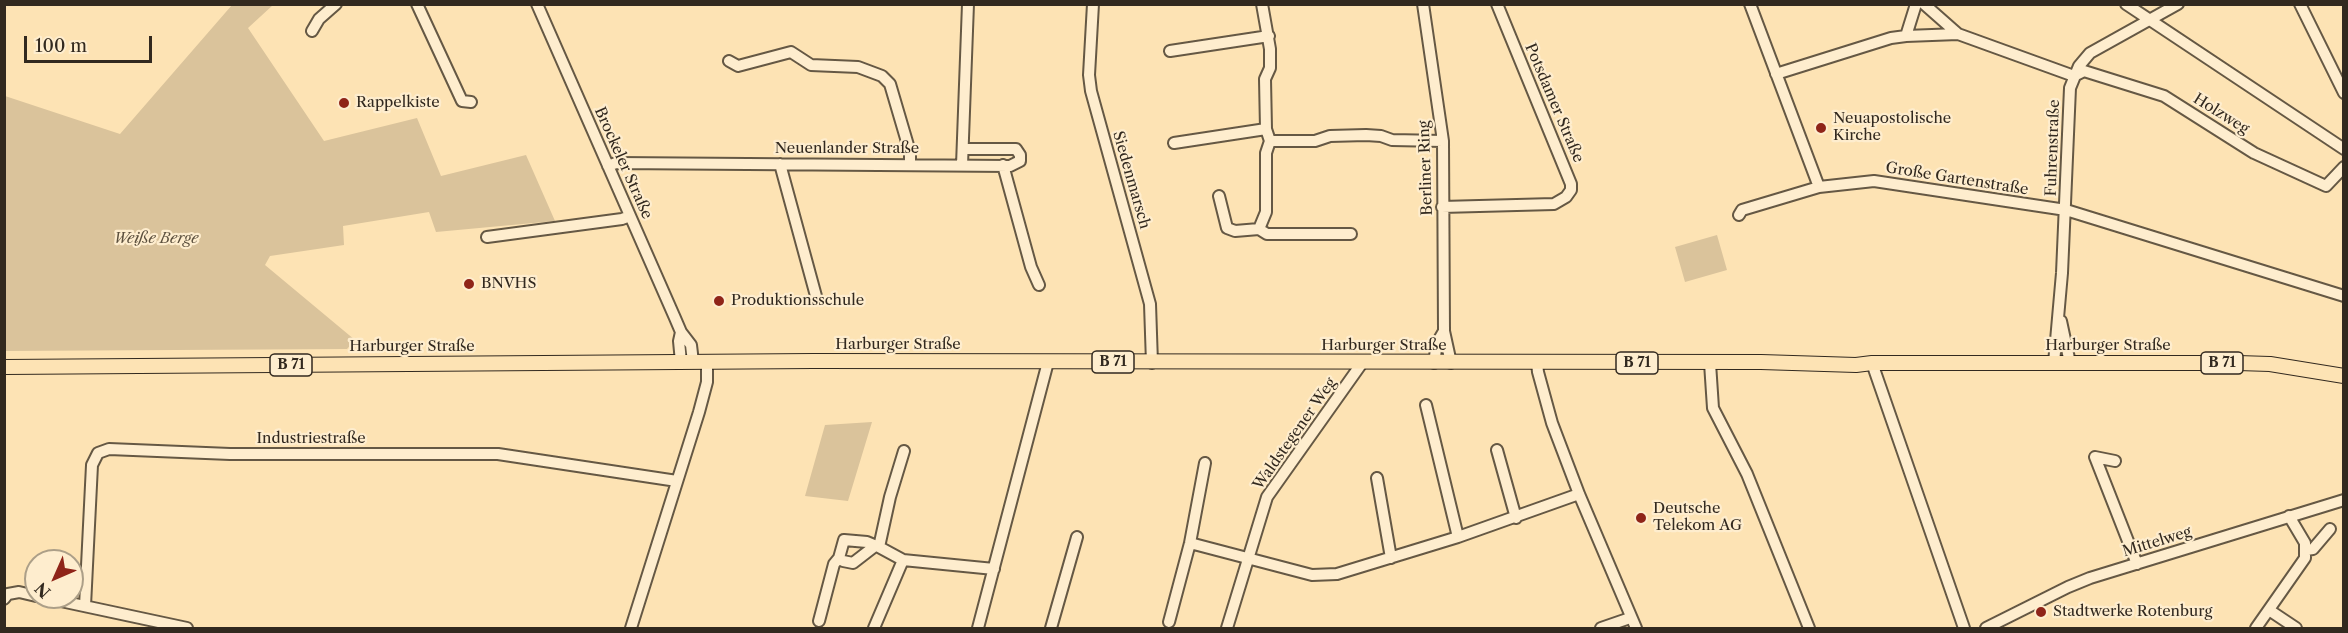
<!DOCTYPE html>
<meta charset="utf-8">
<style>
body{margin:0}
#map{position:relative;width:2348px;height:633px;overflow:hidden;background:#fde3b4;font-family:"Libre Caslon Text",serif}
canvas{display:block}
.frame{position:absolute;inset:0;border:6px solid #32291f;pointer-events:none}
.north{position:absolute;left:24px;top:549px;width:60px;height:60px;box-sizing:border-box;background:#feedce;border:2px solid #ac9f88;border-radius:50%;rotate:225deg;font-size:16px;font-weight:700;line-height:24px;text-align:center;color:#32291f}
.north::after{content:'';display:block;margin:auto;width:21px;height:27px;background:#8f2418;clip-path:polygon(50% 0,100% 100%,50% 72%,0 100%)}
.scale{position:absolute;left:24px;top:36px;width:128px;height:27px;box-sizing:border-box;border:3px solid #32291f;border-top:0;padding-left:8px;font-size:18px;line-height:21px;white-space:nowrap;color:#32291f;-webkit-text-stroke:4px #feedce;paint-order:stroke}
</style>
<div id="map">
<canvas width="2348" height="633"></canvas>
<div class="frame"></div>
<div class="north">N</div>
<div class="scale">100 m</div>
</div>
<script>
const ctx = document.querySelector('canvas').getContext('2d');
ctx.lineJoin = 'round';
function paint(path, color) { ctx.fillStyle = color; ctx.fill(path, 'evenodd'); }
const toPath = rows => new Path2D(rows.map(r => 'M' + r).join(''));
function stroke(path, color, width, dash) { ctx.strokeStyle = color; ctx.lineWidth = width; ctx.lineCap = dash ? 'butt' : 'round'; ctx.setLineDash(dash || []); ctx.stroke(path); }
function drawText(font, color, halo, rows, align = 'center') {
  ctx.font = font + ' "Libre Caslon Text",serif'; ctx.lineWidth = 4.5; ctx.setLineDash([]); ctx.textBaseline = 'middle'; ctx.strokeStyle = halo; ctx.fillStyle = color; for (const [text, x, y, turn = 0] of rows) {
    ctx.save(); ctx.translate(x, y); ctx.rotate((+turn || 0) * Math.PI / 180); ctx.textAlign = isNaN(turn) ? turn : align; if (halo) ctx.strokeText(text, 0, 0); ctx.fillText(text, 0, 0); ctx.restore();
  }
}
const green = toPath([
 [232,5,273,5,248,28,324,141,417,118,441,176,526,155,555,221,436,232,429,212,343,226,344,245,270,256,265,265,355,340,347,349,5,351,5,96,120,134],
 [1717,235,1727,270,1685,282,1675,247],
 [872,422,848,501,805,496,825,425]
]);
const minor = toPath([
 [417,4,462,101,471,102],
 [537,4,675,318,681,332,691,345,693,362],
 [1093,4,1089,75,1091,91,1150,304,1152,363],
 [1262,4,1270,49,1270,68,1265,79,1266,129,1270,141,1315,141,1330,136,1366,135,1381,136,1392,140,1443,141],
 [1423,4,1443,141,1444,331,1451,363],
 [1750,4,1819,187],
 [1924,4,1958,34,2074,76,2084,71,2164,96,2254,153,2326,186,2344,167],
 [2126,4,2344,149],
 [2300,4,2344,93],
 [312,31,319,19,336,4],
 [1906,36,1916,4],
 [1170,51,1269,36],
 [729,61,738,66,791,52,811,65,858,67,882,76,890,84,910,152,910,165],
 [1776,74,1891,38,1906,36,1958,34],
 [1270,141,1266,153,1266,212,1259,229,1267,234,1351,234],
 [1174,143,1266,129],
 [780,164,816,296],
 [962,165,968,4],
 [1003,165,1031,267,1039,285],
 [608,166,616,163,1010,166,1020,161,1020,155,1016,149,964,149],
 [1219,196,1227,228,1235,231,1259,229],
 [1442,207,1554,204,1566,197,1571,190,1571,184,1497,4],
 [1739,215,1742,210,1819,187,1874,181,2066,210,2344,296],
 [487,237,622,219,630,216],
 [2061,321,2070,363],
 [681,362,679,341,681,332],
 [1434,363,1437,343,1444,331],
 [1537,363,1538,372,1552,423,1579,494,1636,628],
 [1710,363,1713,408,1747,474,1809,628],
 [1872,363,1964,628],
 [2054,363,2062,273,2070,88,2079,66,2090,53,2178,4],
 [1426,405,1458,537],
 [1497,450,1516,518],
 [2115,461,2095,457,2137,564],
 [1377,478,1391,558],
 [1190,543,1312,575,1337,574,1458,537,1579,494],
 [875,546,853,563,843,561,839,558,844,540,867,542,879,547,903,560,994,569],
 [879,547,890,497,904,451],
 [2306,550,2313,549,2330,529],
 [42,597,187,628],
 [4,599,8,594,19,592,36,596],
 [85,606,92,465,98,453,109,449,230,454,498,454,677,481],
 [2269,610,2296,628],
 [819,621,834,564,839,558],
 [1169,622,1190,543,1205,463],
 [631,628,699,412,707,382,707,362],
 [874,628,903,560],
 [978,628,1048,362],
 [1051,628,1077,537],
 [1227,628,1267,497,1362,363],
 [1601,628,1630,618],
 [1986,628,2068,587,2090,578,2344,500],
 [2256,628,2305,558,2305,543,2289,516]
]);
const major = toPath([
 [4,367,813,361,1761,362,1856,365,1872,363,2238,363,2270,364,2344,376]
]);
const markers = [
 [344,103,6,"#8f2418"],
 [1821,128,6,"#8f2418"],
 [469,284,6,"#8f2418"],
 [719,301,6,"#8f2418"],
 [1641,518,6,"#8f2418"],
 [2041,612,6,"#8f2418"]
];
const shields = [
 [1113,362,42],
 [1637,363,42],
 [2222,363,42],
 [291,365,42]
];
const shieldNames = [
 ["B 71",1113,362],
 ["B 71",1637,363],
 ["B 71",2222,363],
 ["B 71",291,365]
];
const poiNames = [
 ["Rappelkiste",356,103],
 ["Neuapostolische",1833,119],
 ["Kirche",1833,136],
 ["BNVHS",481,284],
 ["Produktionsschule",731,301],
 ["Deutsche",1653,509],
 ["Telekom AG",1653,526],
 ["Stadtwerke Rotenburg",2053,612]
];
const streetNames = [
 ["Potsdamer Straße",1554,103,67],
 ["Holzweg",2221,114,32],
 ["Fuhrenstraße",2053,148,-88],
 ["Neuenlander Straße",847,149],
 ["Brockeler Straße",623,163,66],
 ["Berliner Ring",1426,168,-92],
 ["Große Gartenstraße",1957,179,9],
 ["Siedenmarsch",1131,180,74],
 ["Harburger Straße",898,345],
 ["Harburger Straße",1384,346],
 ["Harburger Straße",2108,346],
 ["Harburger Straße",412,347],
 ["Waldstegener Weg",1295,434,-55],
 ["Industriestraße",311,439],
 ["Mittelweg",2157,542,-17]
];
const parkNames = [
 ["Weiße Berge",156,239]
];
paint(green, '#dac39b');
stroke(minor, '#655844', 14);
stroke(major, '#32291f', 16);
stroke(minor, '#feedce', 10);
stroke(major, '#fde3b4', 14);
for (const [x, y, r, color] of markers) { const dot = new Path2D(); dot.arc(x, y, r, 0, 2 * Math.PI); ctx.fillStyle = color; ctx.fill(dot); stroke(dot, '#feedce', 2); }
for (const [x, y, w] of shields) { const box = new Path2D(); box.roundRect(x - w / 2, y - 11, w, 22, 4.5); ctx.fillStyle = '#feedce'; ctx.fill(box); stroke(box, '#32291f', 1.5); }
drawText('bold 14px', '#32291f', null, shieldNames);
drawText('15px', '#32291f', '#feedce', poiNames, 'left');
drawText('15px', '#32291f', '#feedce', streetNames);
drawText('italic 15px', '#5c503e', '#feedce', parkNames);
</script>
